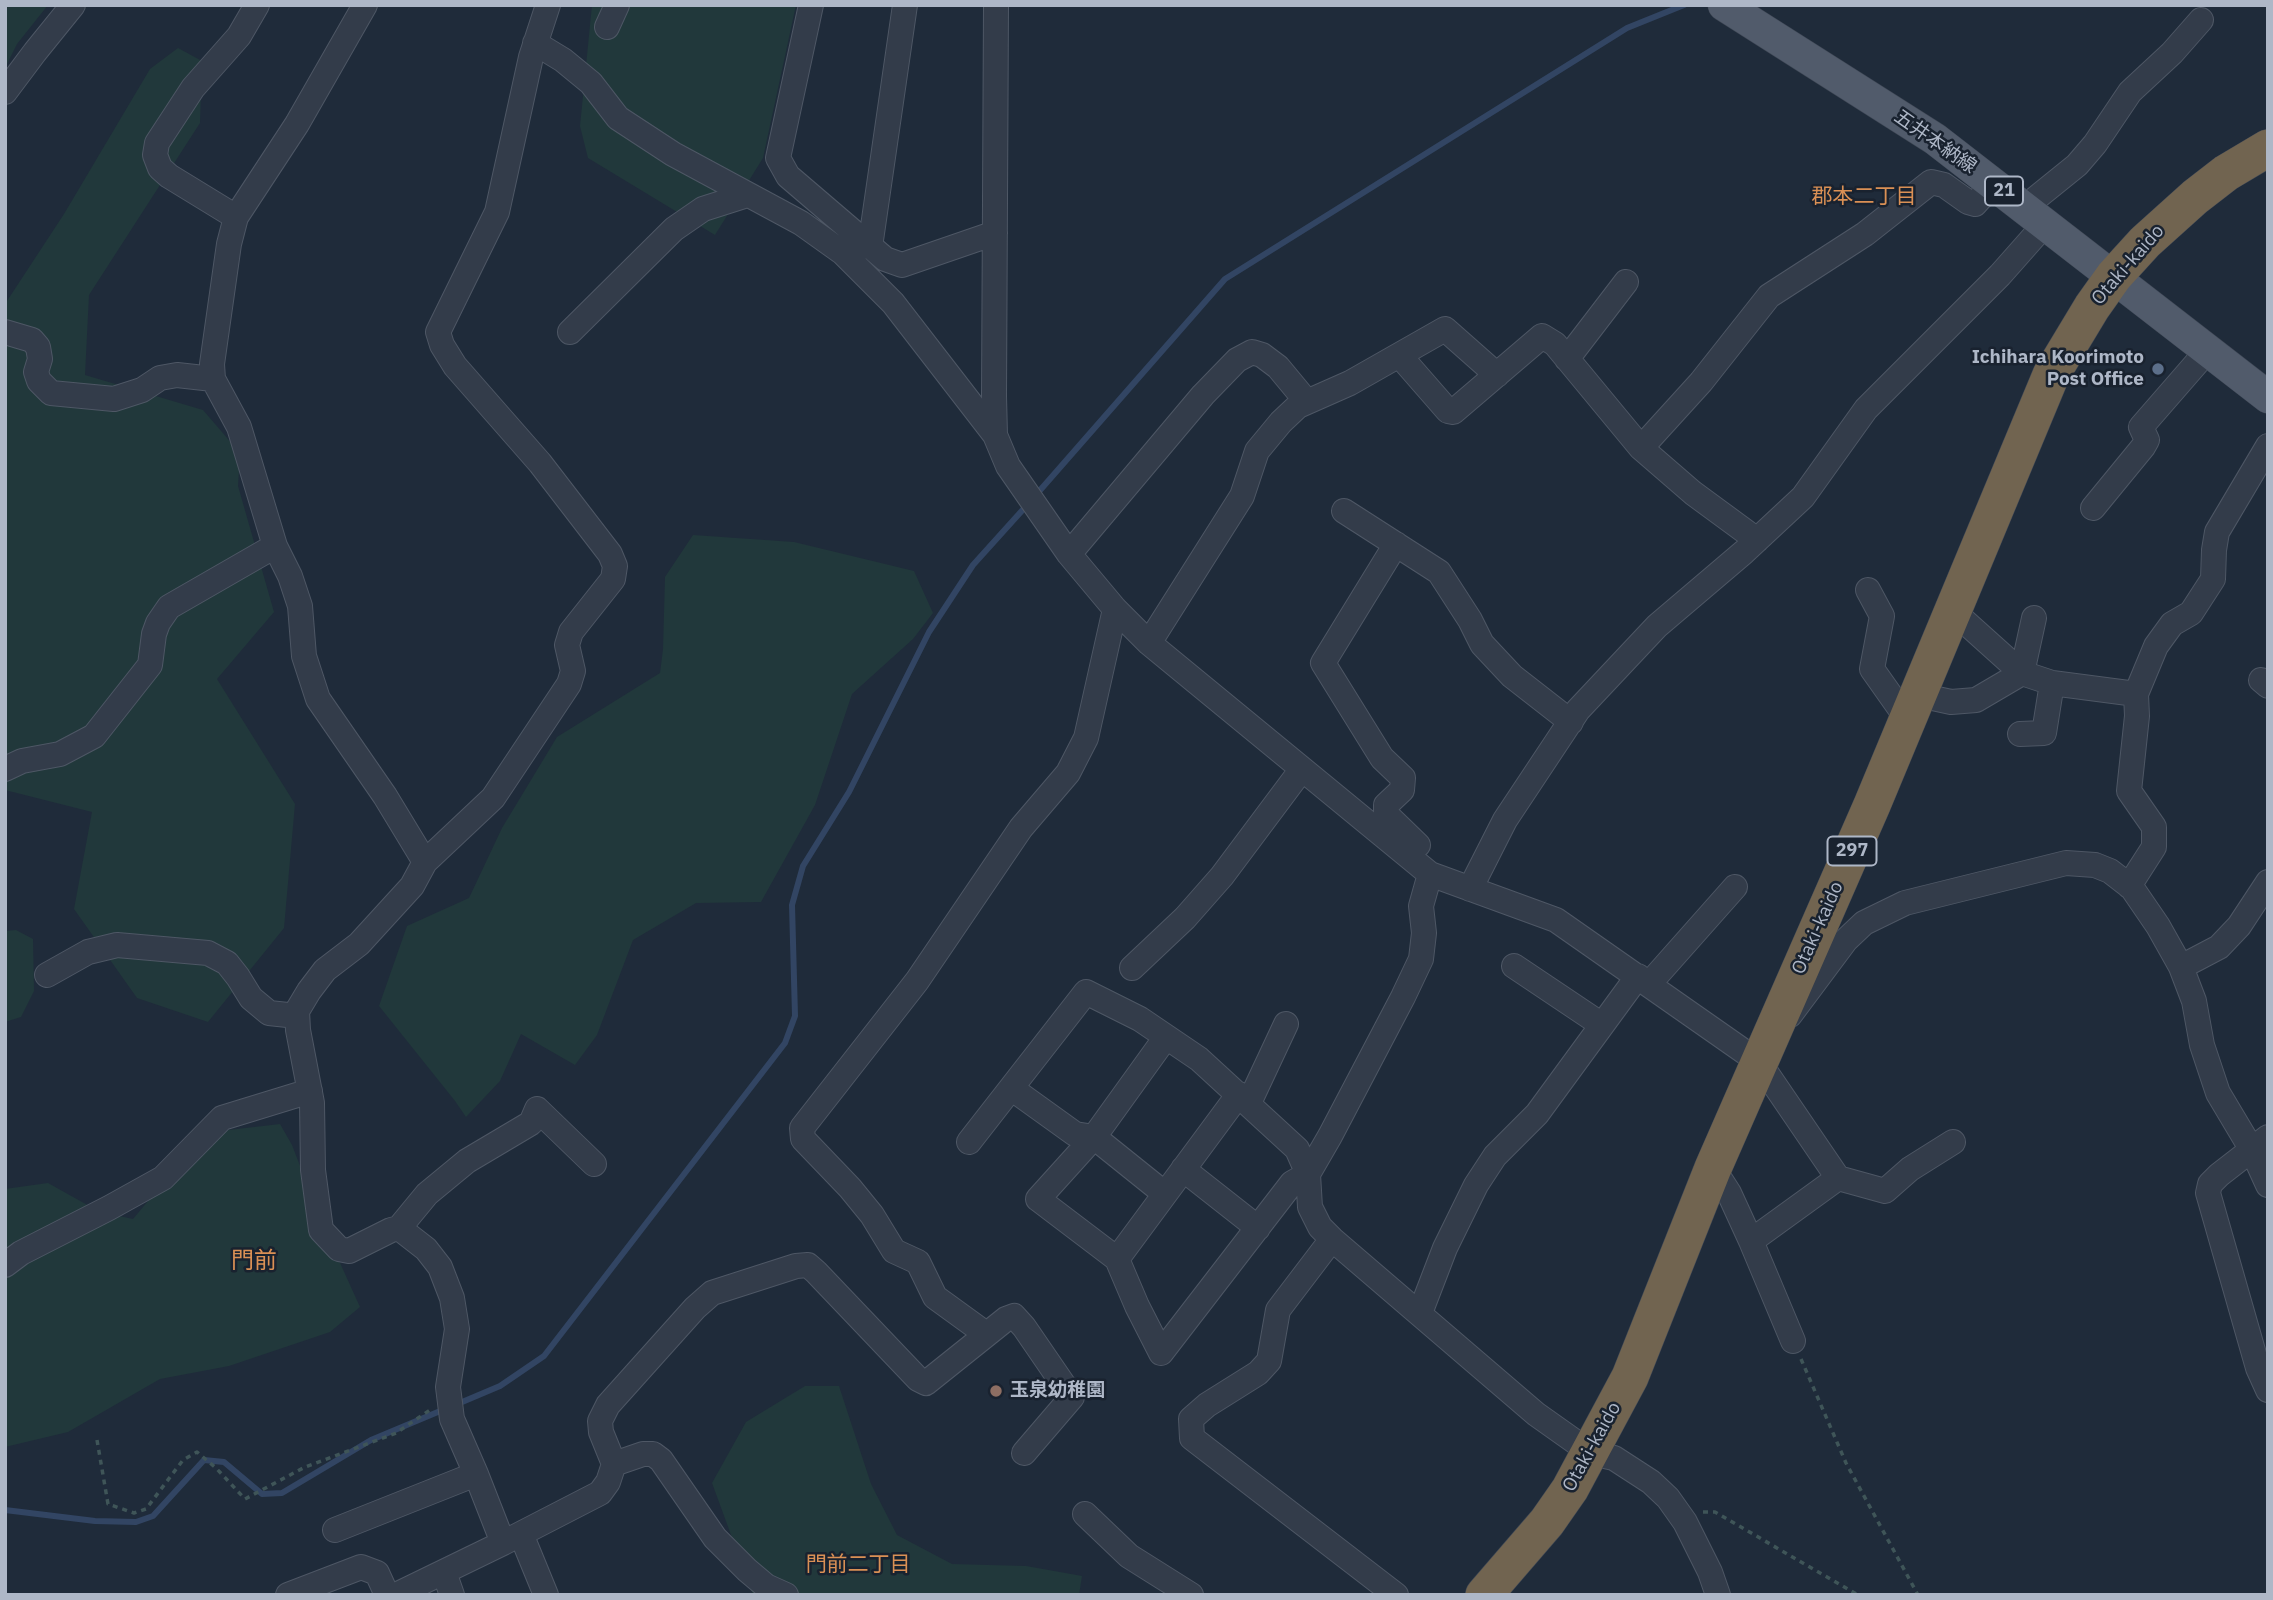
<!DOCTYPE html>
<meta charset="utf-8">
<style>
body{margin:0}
#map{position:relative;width:2273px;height:1600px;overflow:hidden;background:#1f2b3a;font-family:"IBM Plex Sans",sans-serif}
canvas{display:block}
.frame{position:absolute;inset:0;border:7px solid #aeb7c7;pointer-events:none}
</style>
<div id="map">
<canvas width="2273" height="1600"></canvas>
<div class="frame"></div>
</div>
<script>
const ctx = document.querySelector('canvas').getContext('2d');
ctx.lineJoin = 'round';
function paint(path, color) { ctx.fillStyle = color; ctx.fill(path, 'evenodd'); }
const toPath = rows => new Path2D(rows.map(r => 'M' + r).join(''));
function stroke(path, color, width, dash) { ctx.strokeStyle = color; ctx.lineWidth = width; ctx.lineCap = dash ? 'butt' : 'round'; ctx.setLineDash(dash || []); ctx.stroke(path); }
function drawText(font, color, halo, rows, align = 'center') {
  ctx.font = font + ' "IBM Plex Sans","Noto Sans JP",sans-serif'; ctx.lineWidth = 5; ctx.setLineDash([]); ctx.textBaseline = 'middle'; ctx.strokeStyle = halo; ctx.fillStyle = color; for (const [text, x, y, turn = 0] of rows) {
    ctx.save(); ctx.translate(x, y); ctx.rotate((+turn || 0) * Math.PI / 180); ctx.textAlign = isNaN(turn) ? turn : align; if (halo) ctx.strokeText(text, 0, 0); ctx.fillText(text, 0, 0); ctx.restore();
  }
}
const green = toPath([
 [5,5,48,5,17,44,5,68],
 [592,5,796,5,763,158,715,235,588,158,580,126],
 [178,48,202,61,200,123,89,295,85,375,203,410,240,453,238,486,274,612,217,679,295,804,284,928,208,1022,137,998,74,909,92,812,5,790,5,304,64,214,150,69],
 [693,535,794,542,914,571,933,613,913,639,852,694,815,805,761,902,696,903,633,940,597,1035,575,1065,521,1034,500,1081,466,1117,455,1101,379,1006,407,926,469,898,502,828,557,737,660,673,663,649,665,577],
 [16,930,33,939,34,991,21,1017,5,1022,5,931],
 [280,1124,292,1145,322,1223,360,1307,330,1332,229,1366,160,1379,68,1432,5,1447,5,1189,48,1183,100,1212,133,1219,184,1158,220,1131],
 [805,1386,839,1386,871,1484,897,1535,952,1564,1026,1566,1082,1576,1079,1595,753,1595,712,1483,746,1422]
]);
const stream = toPath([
 [1035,496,1225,279,1627,28,1684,5],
 [455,1405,500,1386,544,1356,785,1043,795,1016,792,905,803,866,849,792,929,632,973,565,1028,504],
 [5,1510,95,1521,136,1522,153,1516,204,1460,224,1462,262,1494,282,1493,371,1440,445,1409]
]);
const path = toPath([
 [1801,1359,1846,1463,1918,1595],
 [97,1440,108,1504,134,1513,146,1509,183,1460,197,1452,216,1468,245,1499,305,1467,396,1433,430,1410],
 [1703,1512,1715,1512,1858,1595]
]);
const minor = toPath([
 [365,5,297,124,236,217,229,244,212,364,213,379,239,427,275,546,290,576,300,606,304,656,318,699,385,796,425,862],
 [811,5,778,158,788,176,885,259,902,265,995,233],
 [996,5,994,396,995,435,1008,466,1069,554,1115,609,1149,643,1430,874,1556,920,1759,1062,1838,1178],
 [607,27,617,5],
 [535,43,563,60,591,83,618,118,673,154,801,223,843,253,893,303,995,435],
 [5,92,35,52,73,5],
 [2025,207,2077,165,2095,144,2130,92,2172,53,2201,20],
 [236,217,169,176,160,168,155,155,157,143,193,88,239,36,257,5],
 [870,247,905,5],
 [5,332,32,340,38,347,40,359,36,372,39,381,51,393,114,399,142,390,160,378,177,375,213,379],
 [570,332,674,229,703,209,747,195],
 [1400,356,1448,411,1453,412,1542,336,1555,344,1641,448,1693,493,1757,540],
 [1567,359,1626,282],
 [1641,448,1701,382,1769,296,1865,234,1931,182,1944,185,1968,202,1975,204,1994,183],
 [2093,508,2143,447,2147,440,2141,427,2208,350],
 [1344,511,1439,572,1470,620,1482,644,1512,676,1571,722],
 [1396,544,1323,663,1382,758,1403,778,1402,790,1386,805,1386,814,1418,845],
 [1069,554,1203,395,1237,360,1252,352,1262,355,1278,367,1307,402],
 [1868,590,1882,616,1872,669,1908,720],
 [1953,611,2022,673,2052,683,2136,694],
 [1149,643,1242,496,1257,451,1281,422,1298,406,1350,383,1445,329,1497,375],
 [2261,680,2268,686],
 [1919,695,1951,702,1976,700,2022,673,2034,618],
 [2020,734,2044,733,2052,683],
 [5,769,22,761,60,754,94,736,150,665,154,634,158,623,169,607,275,546],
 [2129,886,2154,847,2154,827,2129,791,2137,716,2136,694,2156,646,2172,624,2191,613,2213,579,2214,550,2217,532,2268,446],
 [1470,889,1505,820,1578,710,1657,626,1744,552,1803,497,1866,409,2000,275,2046,223],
 [1514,966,1602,1025],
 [2181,967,2219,947,2239,926,2268,882],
 [1132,968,1185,918,1222,876,1302,769],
 [47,975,88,952,117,945,208,953,227,963,238,977,251,998,269,1013,297,1016],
 [1649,984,1735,887],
 [1790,1015,1846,940,1864,923,1905,903,2066,863,2095,865,2110,871,2132,888,2158,926,2181,967,2194,1001,2202,1045,2218,1093,2252,1150,2268,1185],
 [1166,1037,1094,1137,1038,1199,1117,1259,1137,1306,1161,1353,1292,1183,1308,1174,1330,1136,1403,997,1421,959,1424,933,1421,906,1430,874],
 [1011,1088,1075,1134,1094,1137,1165,1194],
 [1249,1103,1286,1024],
 [2268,1137,2219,1175,2210,1184,2208,1193,2258,1368,2268,1390],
 [969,1142,1086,992,1140,1019,1199,1059,1297,1149,1308,1174,1310,1207,1320,1227,1332,1239,1536,1414,1591,1453,1614,1458,1651,1482,1668,1498,1685,1522,1710,1572,1718,1595],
 [1713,1168,1729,1193,1751,1241,1793,1341],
 [1183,1169,1258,1228],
 [399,1228,427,1194,467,1161,531,1123,537,1109,594,1164],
 [1332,1239,1278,1310,1269,1361,1258,1373,1207,1405,1191,1419,1192,1438,1396,1595],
 [1751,1241,1838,1178,1885,1191,1910,1169,1953,1142],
 [1117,1259,1239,1094],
 [5,1265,21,1253,109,1208,163,1178,222,1118,310,1091],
 [1420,1313,1445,1248,1476,1185,1495,1156,1537,1114,1638,976],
 [986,1334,935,1297,918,1262,894,1251,872,1215,850,1188,803,1139,802,1128,917,981,1021,828,1068,773,1086,738,1115,609],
 [614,1464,643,1454,653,1454,661,1460,715,1538,747,1570,766,1586,786,1595],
 [1085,1514,1129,1556,1191,1595],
 [335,1530,476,1474],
 [521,1534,546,1595],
 [503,1543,476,1474,452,1419,448,1387,457,1329,452,1298,440,1267,426,1249,399,1228,391,1230,349,1251,339,1249,321,1230,313,1170,312,1103,298,1030,297,1011,309,991,325,970,359,944,412,886,425,862,493,798,569,684,573,671,567,645,571,632,613,579,615,566,610,554,540,463,455,366,442,345,438,332,497,212,531,57,548,5],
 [444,1572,452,1595],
 [288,1595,361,1567,377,1573,387,1595],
 [396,1595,503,1543,600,1493,608,1482,614,1464,601,1432,600,1421,608,1405,695,1308,712,1293,796,1266,808,1265,816,1272,918,1379,926,1383,1006,1319,1014,1316,1024,1327,1072,1397,1024,1453]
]);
const major = toPath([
 [1724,5,1935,139,2268,397]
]);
const highway = toPath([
 [1484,1595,1547,1522,1570,1489,1630,1377,1713,1168,1872,805,2051,375,2092,307,2114,276,2145,242,2195,197,2226,173,2268,148]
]);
const markers = [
 [2158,369,7,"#5c6f8a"],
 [996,1391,7,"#8d6e63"]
];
const shields = [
 [2004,191,38],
 [1852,851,49]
];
const shieldNames = [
 ["21",2004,191],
 ["297",1852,851]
];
const streetNames = [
 ["五井本納線",1935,142,35],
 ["Otaki-kaido",2128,265,-49],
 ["Otaki-kaido",1818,928,-66],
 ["Otaki-kaido",1592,1447,-61]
];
const poiNames = [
 ["Ichihara Koorimoto",2144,358],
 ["Post Office",2144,380],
 ["玉泉幼稚園",1010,1391,"left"]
];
const neighbourhoodNames = [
 ["郡本二丁目",1864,197],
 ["門前二丁目",858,1565]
];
const quarterNames = [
 ["門前",254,1261]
];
paint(green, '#21383b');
stroke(stream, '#324563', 6);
stroke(minor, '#4e5765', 26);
stroke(major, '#3d4654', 33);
stroke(highway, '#3e4755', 38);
stroke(path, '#3f5558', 3.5, [5, 5]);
stroke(minor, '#333c4a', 24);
stroke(major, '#515b6b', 32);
stroke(highway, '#716450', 37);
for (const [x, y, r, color] of markers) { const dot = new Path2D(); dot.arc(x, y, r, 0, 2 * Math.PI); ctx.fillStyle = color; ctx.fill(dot); stroke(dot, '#19222f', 2.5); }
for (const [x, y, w] of shields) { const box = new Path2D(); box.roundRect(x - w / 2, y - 14.5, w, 29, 5); ctx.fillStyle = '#19222f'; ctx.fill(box); stroke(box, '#aeb7c7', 2); }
drawText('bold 18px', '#aeb7c7', null, shieldNames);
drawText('19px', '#aeb7c7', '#19222f', streetNames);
drawText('bold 19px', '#aeb7c7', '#19222f', poiNames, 'right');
drawText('21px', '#da9055', '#19222f', neighbourhoodNames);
drawText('23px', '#da9055', '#19222f', quarterNames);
</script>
